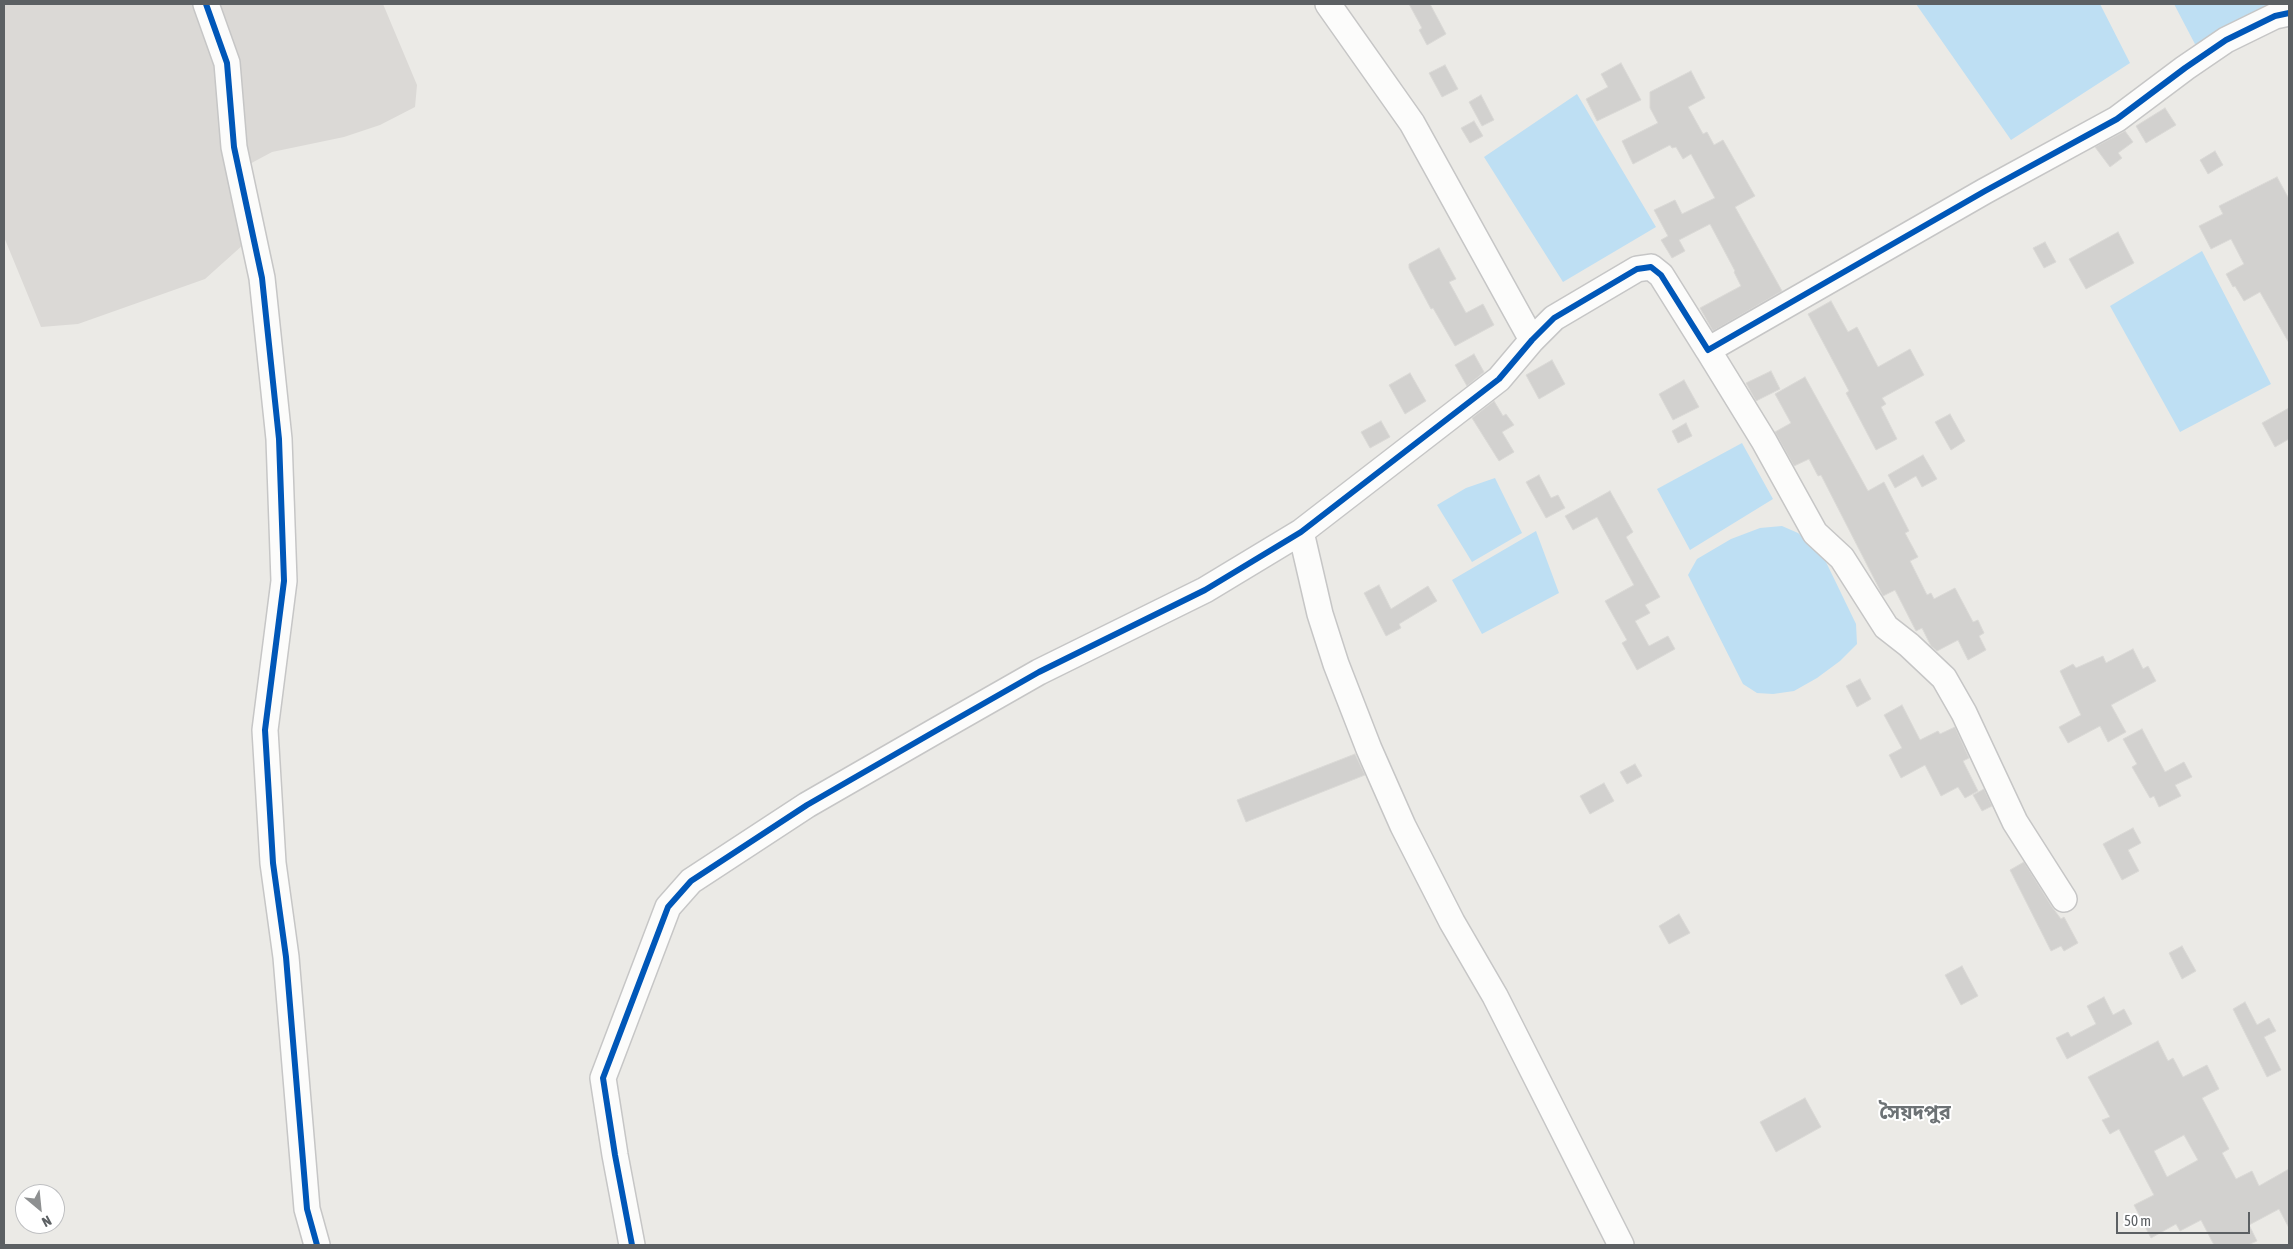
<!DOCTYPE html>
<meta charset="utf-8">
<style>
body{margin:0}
#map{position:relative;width:2293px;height:1249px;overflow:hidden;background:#ebeae6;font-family:"Asap Condensed",sans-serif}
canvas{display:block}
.frame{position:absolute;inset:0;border:5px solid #5c6063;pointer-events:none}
.north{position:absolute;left:15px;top:1184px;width:50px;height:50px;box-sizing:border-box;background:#fff;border:1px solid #bebfc1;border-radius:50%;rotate:152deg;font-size:14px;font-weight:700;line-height:20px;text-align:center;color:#5c6063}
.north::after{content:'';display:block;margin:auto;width:18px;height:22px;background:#8e9091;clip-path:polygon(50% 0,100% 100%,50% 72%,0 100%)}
.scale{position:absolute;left:2116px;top:1212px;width:134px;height:22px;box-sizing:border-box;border:2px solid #5c6063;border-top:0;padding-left:6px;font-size:15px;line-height:18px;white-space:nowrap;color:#5c6063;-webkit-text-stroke:4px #fff;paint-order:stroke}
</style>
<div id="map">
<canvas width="2293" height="1249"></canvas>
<div class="frame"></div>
<div class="north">N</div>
<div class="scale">50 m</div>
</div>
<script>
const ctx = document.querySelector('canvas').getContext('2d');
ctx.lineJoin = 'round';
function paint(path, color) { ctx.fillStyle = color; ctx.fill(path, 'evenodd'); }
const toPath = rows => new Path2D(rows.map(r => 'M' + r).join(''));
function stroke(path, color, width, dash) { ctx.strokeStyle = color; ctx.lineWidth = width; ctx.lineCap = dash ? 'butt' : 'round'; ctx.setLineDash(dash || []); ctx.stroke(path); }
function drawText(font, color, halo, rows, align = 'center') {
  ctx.font = font + ' "Asap Condensed","Noto Sans Bengali",sans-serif'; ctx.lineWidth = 4; ctx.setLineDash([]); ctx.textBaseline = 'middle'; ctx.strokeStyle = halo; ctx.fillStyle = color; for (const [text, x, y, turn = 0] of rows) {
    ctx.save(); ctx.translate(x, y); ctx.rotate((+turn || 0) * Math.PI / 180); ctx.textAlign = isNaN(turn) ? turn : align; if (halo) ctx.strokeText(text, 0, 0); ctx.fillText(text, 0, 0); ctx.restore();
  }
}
const industrial = toPath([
 [4,4,383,4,417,85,415,107,380,125,344,137,272,152,231,174,244,244,205,279,78,324,41,327,4,237]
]);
const water = toPath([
 [1916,4,2100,4,2130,63,2011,140],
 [2174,4,2278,4,2196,46],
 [1577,94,1656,227,1563,282,1484,157],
 [2202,251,2271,384,2180,432,2110,306],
 [1742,443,1773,499,1690,550,1657,489],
 [1495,478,1522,533,1472,562,1437,505,1466,488],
 [1782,526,1798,533,1813,546,1826,562,1856,624,1857,644,1840,661,1817,678,1794,691,1773,694,1757,693,1743,684,1688,575,1697,559,1731,539,1760,528],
 [1536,531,1559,593,1482,634,1452,580]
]);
const building = toPath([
 [1409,4,1430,4,1446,34,1427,45,1419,30,1422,28,1409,4],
 [1621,63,1641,100,1597,121,1586,99,1608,87,1601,74,1621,63],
 [1445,65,1458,89,1442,97,1429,73,1445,65],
 [1691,71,1705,98,1688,107,1703,134,1707,132,1714,145,1723,140,1755,196,1735,207,1782,291,1713,331,1700,308,1741,286,1734,272,1735,271,1710,224,1679,240,1685,251,1672,258,1661,240,1668,236,1654,210,1675,200,1682,214,1715,198,1691,154,1683,159,1676,147,1672,148,1670,145,1633,164,1622,141,1658,123,1650,108,1650,92,1691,71],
 [1481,95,1494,120,1482,126,1469,102,1481,95],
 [2165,108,2176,125,2146,143,2136,126,2165,108],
 [1474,121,1483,136,1470,143,1461,128,1474,121],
 [2125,131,2133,142,2118,153,2122,158,2110,167,2095,147,2125,131],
 [2215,151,2223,165,2208,174,2200,160,2215,151],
 [2277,177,2289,199,2289,343,2260,292,2244,301,2235,286,2233,287,2226,274,2244,264,2231,239,2211,249,2199,226,2223,214,2219,206,2277,177],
 [2118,232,2134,263,2086,289,2069,259,2118,232],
 [2045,242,2056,262,2044,268,2033,248,2045,242],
 [1439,248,1456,279,1449,282,1466,313,1483,304,1494,325,1455,346,1433,308,1431,309,1409,268,1409,264,1439,248],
 [1831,301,1848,332,1857,327,1878,367,1910,349,1924,375,1882,398,1886,404,1881,407,1897,439,1876,450,1846,393,1849,391,1808,314,1831,301],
 [1474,354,1484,372,1467,386,1455,365,1474,354],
 [1552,360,1565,384,1539,399,1526,375,1552,360],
 [1771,371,1780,389,1756,401,1746,383,1771,371],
 [1410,373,1426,401,1405,414,1389,385,1410,373],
 [1805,377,1868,491,1884,482,1909,531,1905,533,1918,557,1910,561,1927,595,1931,593,1934,599,1955,588,1973,622,1978,620,1984,633,1979,636,1986,650,1968,660,1958,640,1937,651,1931,646,1922,628,1916,631,1895,590,1883,596,1821,475,1818,476,1809,459,1794,466,1775,432,1791,423,1775,394,1805,377],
 [1684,380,1699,407,1673,420,1659,394,1684,380],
 [1494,401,1503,416,1506,414,1514,425,1502,432,1514,452,1499,461,1472,418,1494,401],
 [2289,408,2289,439,2275,447,2262,423,2289,408],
 [1950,414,1965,441,1951,450,1935,422,1950,414],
 [1381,421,1390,437,1370,448,1361,432,1381,421],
 [1686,423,1692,436,1678,443,1672,431,1686,423],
 [1923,455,1937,479,1922,487,1916,476,1895,488,1888,475,1923,455],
 [1539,475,1551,498,1558,495,1565,508,1546,518,1526,482,1539,475],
 [1610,491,1633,532,1626,537,1660,597,1645,605,1650,613,1635,621,1649,646,1668,636,1675,649,1637,670,1622,643,1627,640,1605,601,1634,585,1597,517,1573,530,1565,516,1610,491],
 [1379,585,1391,609,1428,586,1437,601,1399,624,1401,628,1386,636,1364,593,1379,585],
 [2133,649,2143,669,2148,666,2156,681,2111,705,2126,732,2108,742,2100,726,2068,743,2059,727,2081,715,2060,671,2073,664,2076,668,2103,656,2106,663,2133,649],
 [1860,679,1871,699,1857,707,1846,686,1860,679],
 [1902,705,1920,740,1938,731,1940,734,1955,727,1969,758,1963,761,1978,791,1965,798,1958,787,1941,796,1925,765,1901,778,1889,755,1902,748,1884,715,1902,705],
 [2142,729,2165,772,2184,762,2192,777,2175,785,2181,796,2159,807,2154,796,2150,798,2132,767,2137,764,2123,739,2142,729],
 [1355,754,1365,775,1246,822,1237,800,1355,754],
 [1635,764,1642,776,1627,784,1620,772,1635,764],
 [1604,783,1614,801,1590,814,1580,796,1604,783],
 [1984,789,1992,806,1982,811,1973,795,1984,789],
 [2133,828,2141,843,2128,850,2139,871,2122,880,2103,844,2133,828],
 [2024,862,2052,907,2061,919,2064,917,2078,943,2064,951,2061,946,2051,951,2010,870,2024,862],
 [1679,914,1690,933,1669,944,1659,926,1679,914],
 [2182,946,2196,971,2182,979,2169,953,2182,946],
 [1962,966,1978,996,1961,1005,1945,975,1962,966],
 [2104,997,2113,1015,2124,1009,2132,1024,2067,1059,2056,1038,2068,1032,2071,1037,2096,1024,2087,1006,2104,997],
 [2245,1002,2257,1025,2269,1018,2276,1031,2264,1037,2281,1070,2267,1077,2233,1009,2245,1002],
 [2158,1041,2168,1061,2173,1058,2183,1077,2207,1065,2219,1089,2202,1098,2229,1149,2222,1153,2236,1179,2252,1171,2259,1186,2289,1169,2289,1228,2279,1209,2249,1225,2257,1241,2248,1245,2214,1245,2201,1220,2180,1231,2176,1224,2151,1238,2134,1205,2154,1195,2119,1129,2110,1134,2102,1120,2110,1117,2088,1077,2158,1041],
 [2184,1135,2198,1160,2167,1177,2154,1151,2184,1135],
 [1805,1098,1821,1127,1776,1152,1760,1122,1805,1098]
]);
const minor = toPath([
 [206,4,227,63,234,147,262,278,279,439,284,581,265,730,273,863,286,957,307,1209,317,1245],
 [1328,4,1412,123,1532,340],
 [1708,350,1764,441,1815,533,1842,558,1886,627,1909,645,1944,678,1964,713,2015,822,2064,899],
 [1301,532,1320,614,1336,664,1369,749,1403,826,1452,922,1495,996,1621,1245],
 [632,1245,615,1155,603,1078,668,907,691,881,807,805,939,729,1039,672,1205,590,1301,532,1499,379,1532,340,1554,318,1637,269,1651,267,1661,275,1708,350,1985,191,2117,119,2185,68,2226,40,2275,16,2289,13]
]);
const cycleway = toPath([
 [206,4,227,63,234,147,262,278,279,439,284,581,265,730,273,863,286,957,307,1209,317,1245],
 [632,1245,615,1155,603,1078,668,907,691,881,807,805,939,729,1039,672,1205,590,1301,532,1499,379,1532,340,1554,318,1637,269,1651,267,1661,275,1708,350,1985,191,2117,119,2185,68,2226,40,2275,16,2289,13]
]);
const quarterNames = [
 ["সৈয়দপুর",1915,1113]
];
paint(industrial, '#dbd9d6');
paint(water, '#bedff3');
paint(building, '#d2d1cf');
stroke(building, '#dad9d6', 1);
stroke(minor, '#c6c6c6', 28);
stroke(minor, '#fcfcfb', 25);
stroke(cycleway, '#0057b8', 6);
drawText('bold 20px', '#6d7275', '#fff', quarterNames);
</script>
